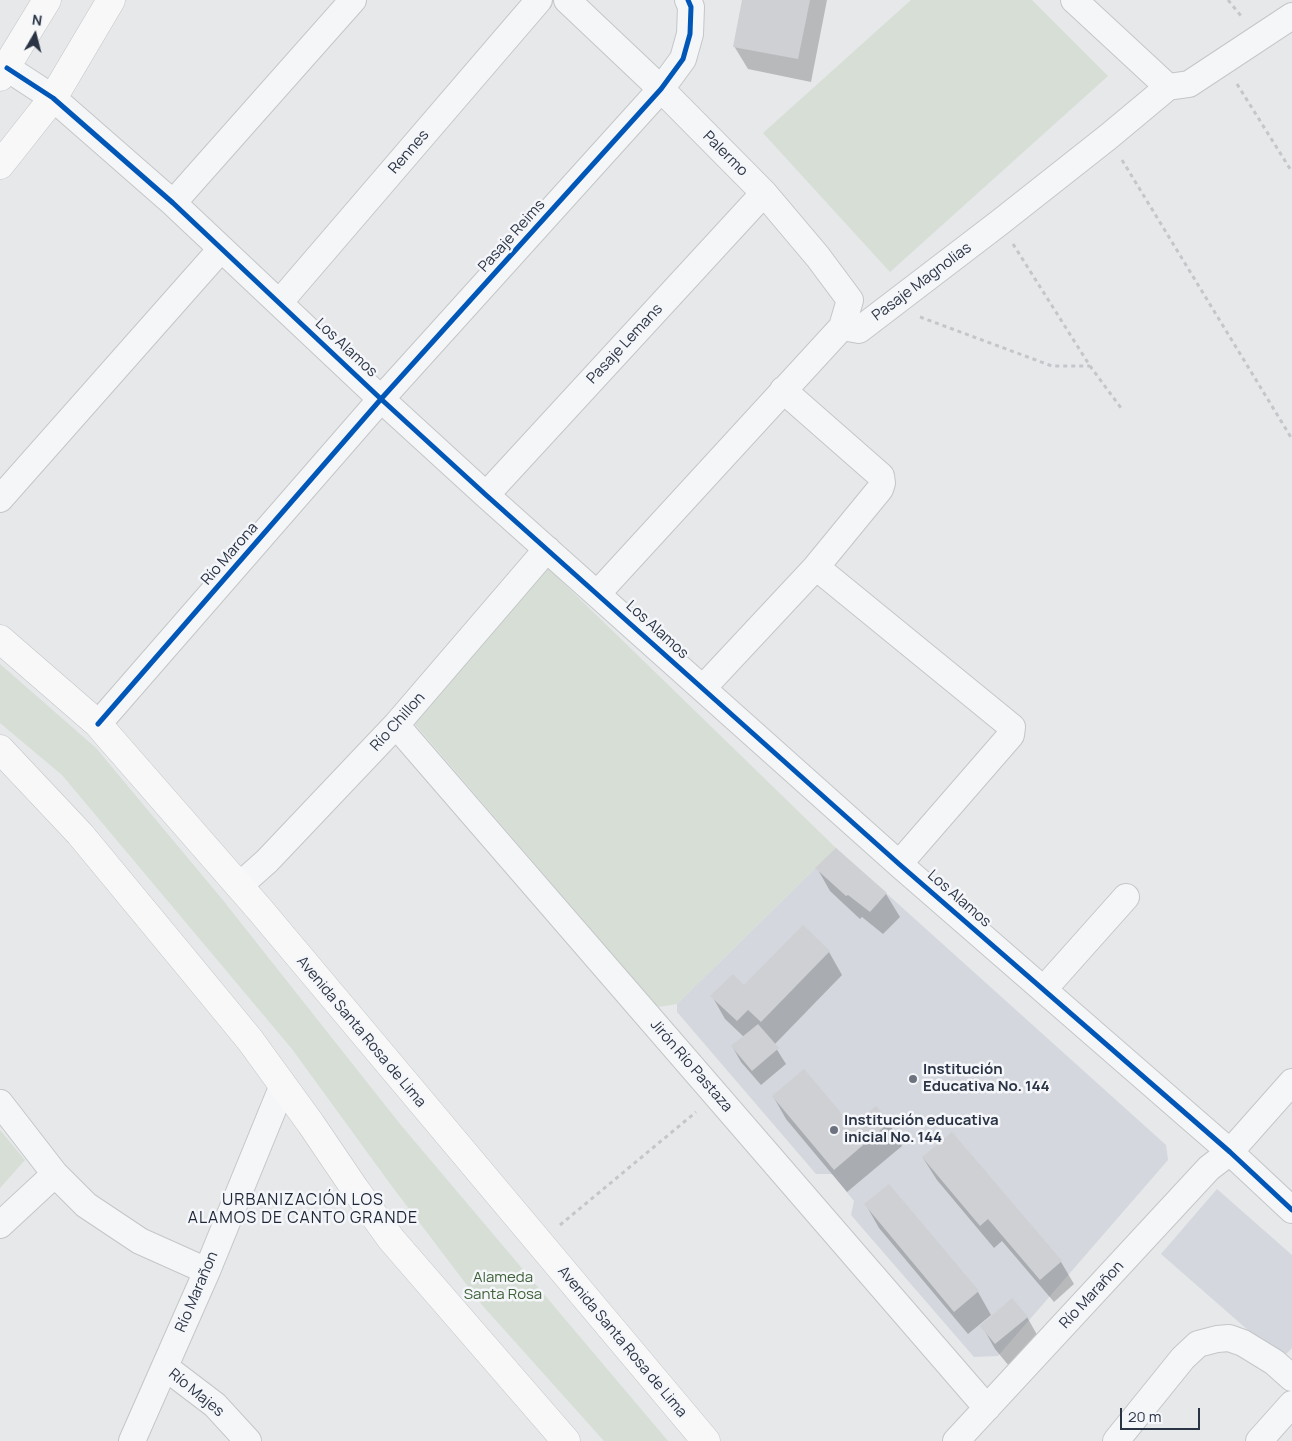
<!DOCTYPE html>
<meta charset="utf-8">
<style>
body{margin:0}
#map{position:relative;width:1292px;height:1441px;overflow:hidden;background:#e6e8ea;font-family:Manrope,sans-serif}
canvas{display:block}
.north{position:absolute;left:10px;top:10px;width:50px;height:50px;-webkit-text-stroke:4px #f4f6f9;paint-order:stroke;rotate:8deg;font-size:14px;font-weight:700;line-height:20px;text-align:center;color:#2b3445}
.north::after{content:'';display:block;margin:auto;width:18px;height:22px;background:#2b3445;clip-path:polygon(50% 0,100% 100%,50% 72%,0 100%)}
.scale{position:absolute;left:1120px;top:1408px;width:80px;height:22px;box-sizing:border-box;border:2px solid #2b3445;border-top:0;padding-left:6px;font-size:15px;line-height:18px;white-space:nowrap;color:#2b3445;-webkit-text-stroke:4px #f4f6f9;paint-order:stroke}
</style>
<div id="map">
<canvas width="1292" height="1441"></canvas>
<div class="north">N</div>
<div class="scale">20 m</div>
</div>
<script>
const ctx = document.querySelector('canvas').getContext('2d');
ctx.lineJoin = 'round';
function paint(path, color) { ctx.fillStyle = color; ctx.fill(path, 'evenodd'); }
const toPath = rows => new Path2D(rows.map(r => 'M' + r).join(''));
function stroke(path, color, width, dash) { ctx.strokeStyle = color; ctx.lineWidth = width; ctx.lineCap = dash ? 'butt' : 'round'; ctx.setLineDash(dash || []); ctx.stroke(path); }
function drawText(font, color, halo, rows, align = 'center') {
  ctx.font = font + ' Manrope,sans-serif'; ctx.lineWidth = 5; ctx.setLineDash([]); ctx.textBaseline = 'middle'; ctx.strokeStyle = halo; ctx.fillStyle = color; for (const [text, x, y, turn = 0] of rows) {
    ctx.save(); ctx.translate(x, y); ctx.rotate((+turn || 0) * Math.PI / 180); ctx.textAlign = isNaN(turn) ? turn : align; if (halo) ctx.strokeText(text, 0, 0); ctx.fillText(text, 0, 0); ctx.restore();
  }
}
const built = toPath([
 [836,848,1166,1145,1168,1160,998,1356,974,1357,851,1215,854,1201,832,1174,816,1174,677,1012,677,1004],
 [1217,1189,1292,1255,1292,1348,1281,1359,1161,1254]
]);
const green = toPath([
 [911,0,1032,0,1108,76,890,272,763,133],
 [548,568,836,848,677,1004,658,1007,413,722],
 [0,664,96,748,222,899,400,1124,668,1441,604,1441,482,1305,391,1185,292,1049,62,775,0,723],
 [0,1130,25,1160,0,1188]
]);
const shadow = toPath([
 [744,0,827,0,811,82,748,69,734,46],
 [836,849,886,894,900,917,883,934,862,917,860,919,830,891,817,868],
 [829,952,842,975,774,1045,786,1064,761,1085,741,1062,732,1046,744,1037,725,1019,712,996,744,987],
 [773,1096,852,1127,876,1107,889,1123,902,1146,847,1192,786,1119],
 [923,1158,1061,1262,1074,1284,1054,1302,1002,1241,994,1248,937,1180],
 [866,1205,978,1292,991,1315,968,1334,879,1228],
 [1027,1317,1040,1340,1009,1366,995,1349,982,1326]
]);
const building = toPath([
 [742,0,810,0,798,59,733,47],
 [836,848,887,893,870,912,848,895,846,896,815,868],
 [803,925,830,951,761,1022,748,1010,737,1021,710,996,733,974,744,985],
 [758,1024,779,1048,752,1071,731,1046],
 [804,1069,852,1126,876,1106,890,1122,834,1170,772,1096],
 [952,1132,1062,1261,1040,1280,988,1219,980,1226,922,1157],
 [889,1184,979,1291,954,1312,864,1204],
 [1012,1298,1028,1317,995,1344,980,1326]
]);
const path = toPath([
 [1228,0,1242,17],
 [1237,84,1292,172],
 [1122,160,1292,439],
 [1013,244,1090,366,1121,408],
 [920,317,1052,366,1090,366],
 [560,1225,696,1112]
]);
const minor = toPath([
 [567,0,661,89,764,193,818,257,850,300,842,327],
 [1074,0,1168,87],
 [7,68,53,98,173,203,381,399,486,495,899,864,1230,1152,1292,1210],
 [173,203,353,0],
 [279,303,539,0],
 [486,495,764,193],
 [0,499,221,249],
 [816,567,1012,727,1011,735,899,864],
 [597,594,842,327,859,330,999,223,1108,137,1168,87,1189,84,1292,16],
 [703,688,816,567,880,489,882,483,881,476,783,390],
 [98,724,381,399,661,89,683,59,690,34,691,7,688,0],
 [396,725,987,1408],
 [239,886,267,861,396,725,547,549],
 [1044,989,1126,897],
 [0,1103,55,1174,86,1205,140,1241,207,1271],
 [0,1225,55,1174],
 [165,1367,215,1405,248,1441],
 [132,1441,207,1271,283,1085],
 [956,1441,1209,1168,1230,1152,1292,1082],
 [1116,1441,1183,1358,1198,1344,1217,1339,1229,1338,1243,1343,1274,1362,1292,1378],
 [1259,1441,1292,1404]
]);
const major = toPath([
 [0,77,47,0],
 [0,165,53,98,111,0],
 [0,639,98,724,109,737,261,911,706,1441],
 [0,749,80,834,185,961,250,1040,311,1124,355,1189,391,1239,566,1441]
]);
const cycleway = toPath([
 [7,68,53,98,173,203,381,399,486,495,899,864,1230,1152,1292,1210],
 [98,724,381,399,661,89,683,59,690,34,691,7,688,0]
]);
const markers = [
 [913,1079,5,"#6c737f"],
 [834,1130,5,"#6c737f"]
];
const streetNames = [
 ["Rennes",409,152,-49],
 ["Palermo",725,154,45],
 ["Pasaje Reims",512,236,-48],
 ["Pasaje Magnolias",922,282,-37],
 ["Pasaje Lemans",625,344,-47],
 ["Los Alamos",346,348,43],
 ["Río Marona",230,554,-49],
 ["Los Alamos",657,630,42],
 ["Río Chillon",398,722,-48],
 ["Los Alamos",959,899,41],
 ["Avenida Santa Rosa de Lima",361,1032,50],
 ["Jirón Río Pastaza",691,1066,49],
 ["Río Marañon",197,1292,-67],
 ["Río Marañon",1092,1295,-47],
 ["Avenida Santa Rosa de Lima",622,1342,50],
 ["Río Majes",196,1393,39]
];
const poiNames = [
 ["Institución",923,1070],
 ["Educativa No. 144",923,1087],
 ["Institución educativa",844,1121],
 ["inicial No. 144",844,1138]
];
const parkNames = [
 ["Alameda",503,1278],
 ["Santa Rosa",503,1295]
];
const neighbourhoodNames = [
 ["URBANIZACIÓN LOS",303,1201],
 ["ALAMOS DE CANTO GRANDE",303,1219]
];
paint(built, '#d4d7dd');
paint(green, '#d6ded6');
paint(shadow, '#0003');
paint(building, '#ced0d3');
stroke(minor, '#c4c6c8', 28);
stroke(major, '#c2c5c8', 29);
stroke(path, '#c5c6ca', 3, [4, 4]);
stroke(minor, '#f5f6f7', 26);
stroke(major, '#f8f8f8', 28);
stroke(cycleway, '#0057b8', 5);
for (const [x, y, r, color] of markers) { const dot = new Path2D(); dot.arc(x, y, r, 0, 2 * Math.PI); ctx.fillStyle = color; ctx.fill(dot); stroke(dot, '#f4f6f9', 2); }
drawText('15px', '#2b3445', '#f4f6f9', streetNames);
drawText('bold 15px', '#2b3445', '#f4f6f9', poiNames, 'left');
drawText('15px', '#3f6138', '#f4f6f9', parkNames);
ctx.letterSpacing = '1px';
drawText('16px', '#1d2536', '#f4f6f9', neighbourhoodNames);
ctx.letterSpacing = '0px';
</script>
